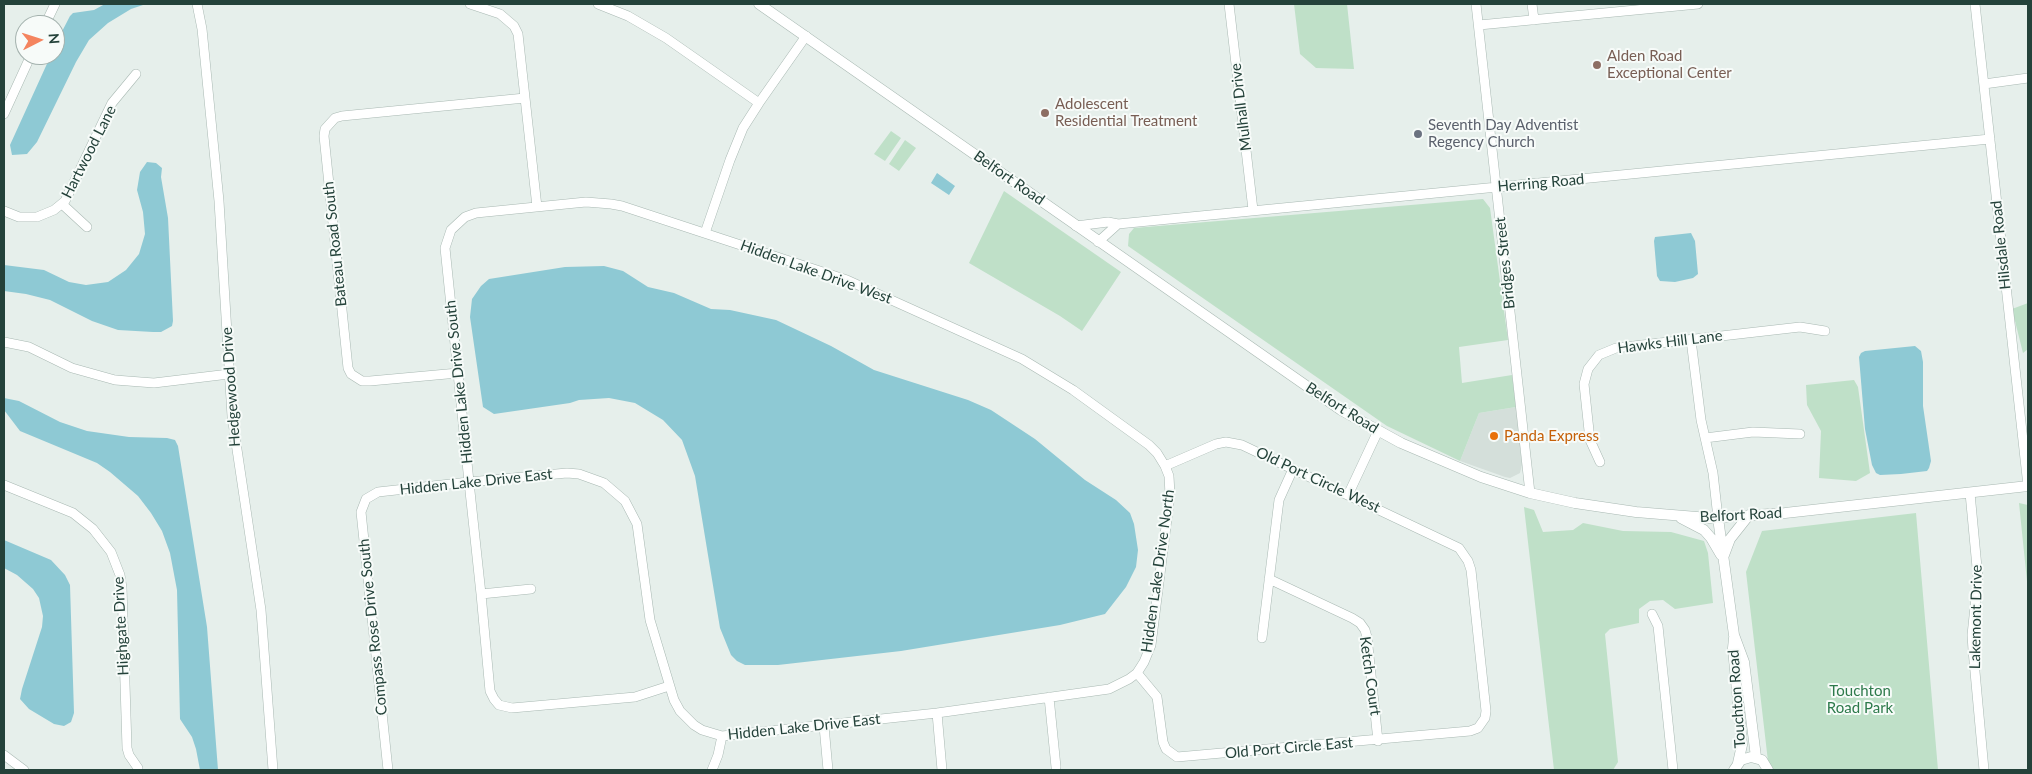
<!DOCTYPE html>
<style>
body{margin:0}
#map{position:relative;width:2032px;height:774px;overflow:hidden;background:#e6efeb;font-family:Lato,sans-serif}
canvas{display:block}
.frame{position:absolute;inset:0;border:5px solid #24423a;pointer-events:none}
.north{position:absolute;left:15px;top:15px;width:50px;height:50px;box-sizing:border-box;background:#f7fbf9;border:1px solid #a3b1ad;border-radius:50%;rotate:85deg;font-size:14px;font-weight:700;line-height:20px;text-align:center;color:#24423a}
.north::after{content:'';display:block;margin:auto;width:18px;height:22px;background:#f4845f;clip-path:polygon(50% 0,100% 100%,50% 72%,0 100%)}
</style>
<div id="map">
<canvas width="2032" height="774"></canvas>
<div class="frame"></div>
<div class="north">N</div>
</div>
<script>
const ctx = document.querySelector('canvas').getContext('2d');
ctx.lineJoin = 'round';
function paint(path, color) { ctx.fillStyle = color; ctx.fill(path, 'evenodd'); }
const toPath = rows => new Path2D(rows.map(r => 'M' + r).join(''));
function stroke(path, color, width, dash) { ctx.strokeStyle = color; ctx.lineWidth = width; ctx.lineCap = dash ? 'butt' : 'round'; ctx.setLineDash(dash || []); ctx.stroke(path); }
function drawText(font, color, halo, rows, align = 'center') {
  ctx.font = font + ' Lato,sans-serif'; ctx.lineWidth = 4; ctx.setLineDash([]); ctx.textBaseline = 'middle'; ctx.strokeStyle = halo; ctx.fillStyle = color; for (const [text, x, y, turn = 0] of rows) {
    ctx.save(); ctx.translate(x, y); ctx.rotate((+turn || 0) * Math.PI / 180); ctx.textAlign = isNaN(turn) ? turn : align; if (halo) ctx.strokeText(text, 0, 0); ctx.fillText(text, 0, 0); ctx.restore();
  }
}
const built = toPath([
 [1516,407,1522,465,1520,473,1510,478,1505,477,1460,461,1479,413]
]);
const green = toPath([
 [1294,4,1347,4,1354,69,1316,68,1300,54],
 [891,131,901,138,885,161,874,154],
 [905,140,916,148,899,171,889,164],
 [1004,191,1121,272,1082,331,1060,316,969,263],
 [1483,199,1490,208,1508,340,1459,347,1462,383,1512,375,1516,407,1479,413,1460,461,1387,426,1128,246,1129,234,1134,228],
 [2028,303,2028,349,2023,353,2012,309],
 [1854,380,1858,387,1870,473,1856,481,1819,478,1821,431,1807,405,1806,385],
 [2019,503,2028,505,2028,591],
 [1524,507,1534,510,1543,532,1573,530,1583,523,1623,531,1671,532,1704,541,1708,553,1713,603,1675,609,1663,600,1650,601,1639,609,1639,623,1610,629,1605,634,1618,762,1613,770,1554,770],
 [1916,513,1938,770,1769,770,1746,572,1762,531]
]);
const water = toPath([
 [105,4,146,4,131,9,108,23,89,40,76,62,37,142,27,154,12,155,10,145,51,55,55,55,55,45,70,16,73,13,94,10],
 [147,162,156,163,162,168,161,177,168,218,173,321,172,326,161,332,153,332,118,330,92,321,50,300,26,294,4,291,4,265,44,270,69,282,86,285,108,282,126,270,139,254,145,234,143,212,137,190,140,172],
 [937,173,955,186,949,195,931,183],
 [1691,233,1695,241,1698,274,1693,278,1675,282,1660,281,1657,276,1654,241,1655,237],
 [604,266,623,271,648,287,674,293,711,309,730,310,776,320,831,346,874,370,968,400,991,410,1035,439,1085,480,1116,500,1130,513,1134,524,1138,550,1136,567,1126,587,1105,614,1060,625,901,651,778,665,745,665,737,661,731,655,720,628,695,476,682,440,663,420,635,403,609,398,579,400,570,403,494,414,483,407,470,317,472,299,481,286,489,279,565,267],
 [1915,346,1921,351,1923,362,1923,406,1931,461,1929,468,1927,471,1901,474,1880,475,1876,473,1872,465,1865,429,1859,357,1861,353,1865,351],
 [4,398,19,401,60,422,87,431,129,437,167,438,175,440,178,446,207,627,218,770,200,770,196,749,192,737,180,719,177,590,170,553,162,531,151,513,138,496,110,472,97,463,20,431,4,410],
 [4,540,51,560,65,575,70,585,74,713,71,722,64,726,54,724,29,709,20,699,22,689,42,627,43,616,39,598,33,589,17,575,4,568]
]);
const minor = toPath([
 [197,4,202,29,219,201,232,416,261,610,273,770],
 [470,4,500,14,514,26,518,34,537,207],
 [598,4,628,16,666,38,759,103],
 [1229,4,1253,210],
 [1476,4,1530,493],
 [1532,4,1534,20],
 [1975,4,2028,486],
 [45,25,55,4],
 [1479,25,1698,4],
 [1984,84,2028,78],
 [4,114,31,55],
 [62,204,87,227],
 [4,211,19,217,37,217,54,210,65,201,112,103,136,74],
 [1076,226,1108,222,1118,224],
 [705,233,730,160,743,128,759,103,806,36],
 [1098,242,1118,224,1990,139],
 [1691,340,1701,420,1713,473,1718,518],
 [4,342,29,347,72,368,115,380,154,383,229,374],
 [458,373,370,381,362,381,351,374,348,368,324,136,325,129,335,118,342,116,525,98],
 [1705,438,1753,432,1800,434],
 [1600,462,1590,440,1584,384,1588,369,1599,355,1616,348,1800,327,1825,331],
 [4,485,73,513,93,529,111,552,120,575,122,588,127,748,129,755,138,768],
 [1970,493,1978,578,1972,635,1973,650,1984,770],
 [1348,495,1378,431],
 [1269,579,1352,618,1360,623,1365,630,1367,637,1378,741],
 [481,594,531,589],
 [1652,614,1658,626,1673,770],
 [1262,638,1279,500,1293,469],
 [1137,673,1157,697,1163,742,1166,749,1177,757,1470,731,1478,728,1485,718,1486,711,1471,570,1468,561,1459,548,1242,445,1226,442,1216,444,1165,466],
 [1049,697,1056,767],
 [937,713,942,770],
 [824,726,828,770],
 [4,755,24,770],
 [388,770,361,512,366,499,378,492,469,482,567,473,579,474,604,483,625,501,637,524,650,620,674,700,680,711,694,725,702,730,722,736,937,713,1109,689,1129,679,1137,673,1144,662,1151,645,1170,495,1169,476,1165,466,1157,453,1149,445,1073,390,1022,359,847,280,622,206,611,204,586,202,476,213,465,217,451,230,445,248,458,373,469,482,481,594,490,691,494,699,499,705,512,708,635,697,669,686],
 [712,770,718,755,722,736]
]);
const tertiary = toPath([
 [759,4,1341,410,1401,443,1481,477,1530,493,1575,503,1636,512,1709,518,1785,513,2028,486],
 [1681,518,1704,530,1711,538,1721,555],
 [1718,518,1734,635,1744,662,1756,757],
 [1724,555,1730,539,1749,515],
 [1734,638,1733,648,1742,745,1738,763],
 [1734,770,1741,760,1751,757,1762,760,1768,770]
]);
const markers = [
 [1597,65,5,"#8d6e63"],
 [1045,113,5,"#8d6e63"],
 [1418,134,5,"#6b7280"],
 [1494,436,5,"#e8710a"]
];
const educationNames = [
 ["Alden Road",1607,56],
 ["Exceptional Center",1607,73],
 ["Adolescent",1055,104],
 ["Residential Treatment",1055,121]
];
const streetNames = [
 ["Mulhall Drive",1241,107,-97],
 ["Hartwood Lane",89,152,-63],
 ["Belfort Road",1009,178,35],
 ["Herring Road",1541,183,-5],
 ["Bateau Road South",335,244,-96],
 ["Hilsdale Road",2001,245,-96],
 ["Bridges Street",1505,263,-96],
 ["Hidden Lake Drive West",816,272,20],
 ["Hawks Hill Lane",1670,342,-7],
 ["Hidden Lake Drive South",459,382,-96],
 ["Hedgewood Drive",231,387,-94],
 ["Belfort Road",1342,408,32],
 ["Old Port Circle West",1318,480,25],
 ["Hidden Lake Drive East",476,482,-6],
 ["Belfort Road",1741,515,-3],
 ["Hidden Lake Drive North",1158,571,-82],
 ["Lakemont Drive",1976,617,-89],
 ["Highgate Drive",121,626,-93],
 ["Compass Rose Drive South",373,627,-96],
 ["Ketch Court",1370,676,82],
 ["Touchton Road",1737,699,-94],
 ["Hidden Lake Drive East",804,727,-6],
 ["Old Port Circle East",1289,748,-5]
];
const worshipNames = [
 ["Seventh Day Adventist",1428,125],
 ["Regency Church",1428,142]
];
const foodNames = [
 ["Panda Express",1504,436]
];
const parkNames = [
 ["Touchton",1860,691],
 ["Road Park",1860,708]
];
paint(built, '#d4dfda');
paint(green, '#bfe0c8');
paint(water, '#8ec9d4');
stroke(minor, '#a8b8b2', 10);
stroke(tertiary, '#a8b8b2', 11);
stroke(minor, '#fff', 9);
stroke(tertiary, '#fff', 10);
for (const [x, y, r, color] of markers) { const dot = new Path2D(); dot.arc(x, y, r, 0, 2 * Math.PI); ctx.fillStyle = color; ctx.fill(dot); stroke(dot, '#f7fbf9', 2); }
drawText('15px', '#785e54', '#f7fbf9', educationNames, 'left');
drawText('15px', '#24423a', '#f7fbf9', streetNames);
drawText('15px', '#5b616d', '#f7fbf9', worshipNames, 'left');
drawText('15px', '#c56008', '#f7fbf9', foodNames, 'left');
drawText('15px', '#2d7a4b', '#f7fbf9', parkNames);
</script>
